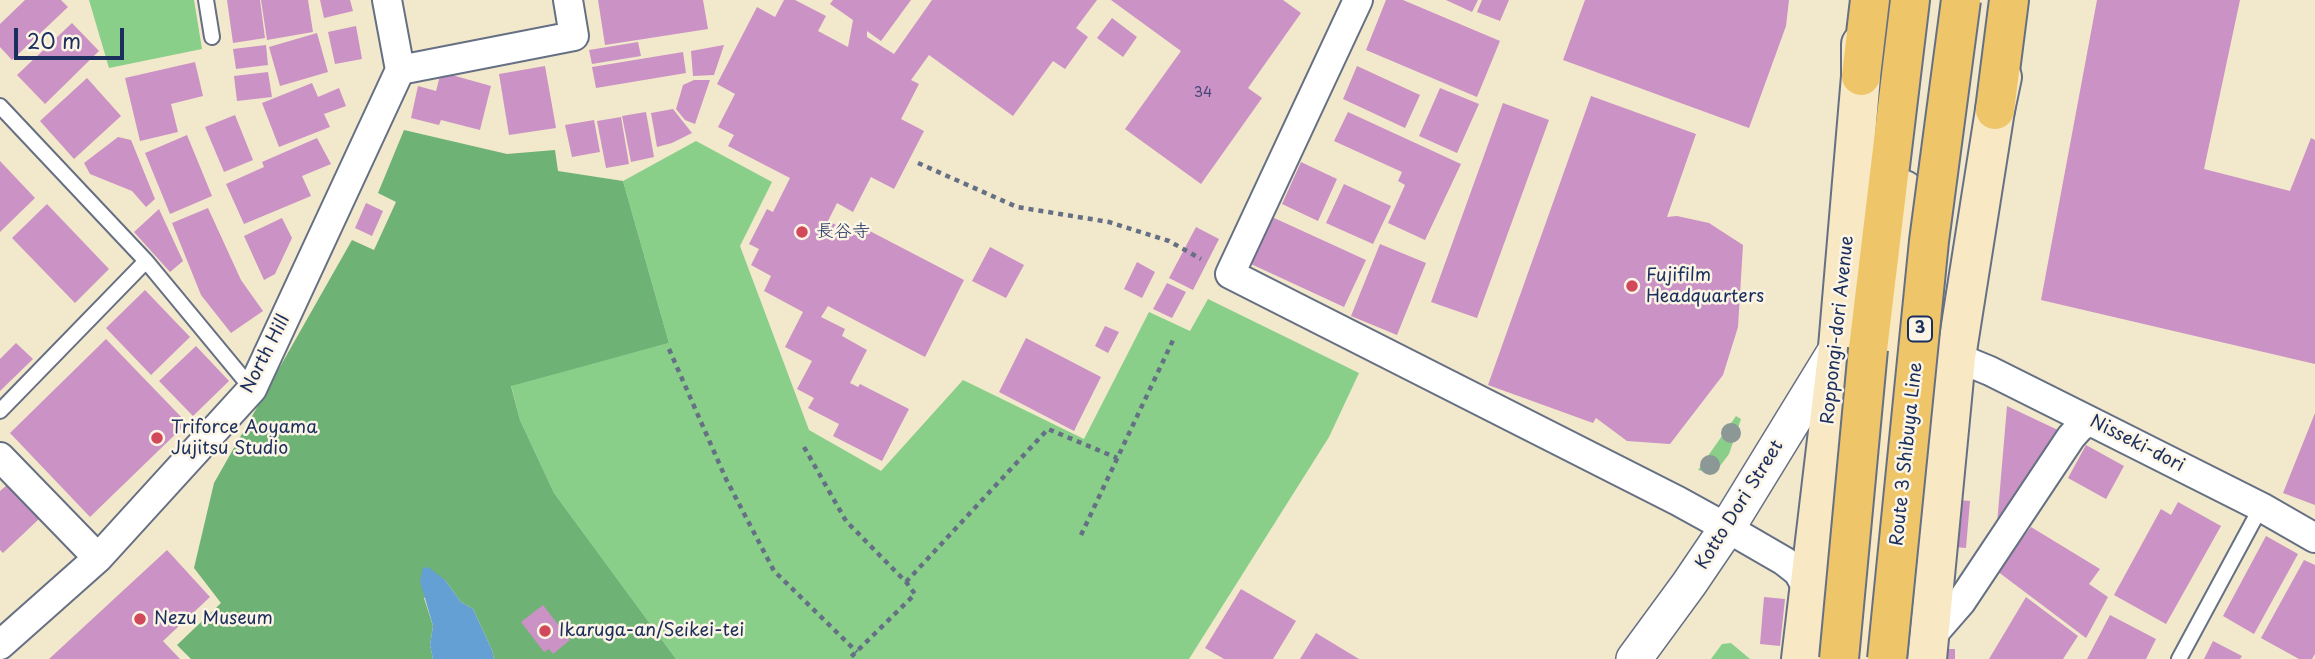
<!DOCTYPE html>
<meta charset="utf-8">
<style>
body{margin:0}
#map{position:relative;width:2315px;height:659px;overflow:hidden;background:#f2e8cb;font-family:"Playpen Sans",sans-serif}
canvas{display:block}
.scale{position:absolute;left:14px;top:28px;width:110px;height:32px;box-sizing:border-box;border:4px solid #1b2f5e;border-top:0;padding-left:9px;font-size:21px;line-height:24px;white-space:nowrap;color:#1b2f5e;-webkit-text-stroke:5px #fcf5e5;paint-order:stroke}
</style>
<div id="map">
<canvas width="2315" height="659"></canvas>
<div class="scale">20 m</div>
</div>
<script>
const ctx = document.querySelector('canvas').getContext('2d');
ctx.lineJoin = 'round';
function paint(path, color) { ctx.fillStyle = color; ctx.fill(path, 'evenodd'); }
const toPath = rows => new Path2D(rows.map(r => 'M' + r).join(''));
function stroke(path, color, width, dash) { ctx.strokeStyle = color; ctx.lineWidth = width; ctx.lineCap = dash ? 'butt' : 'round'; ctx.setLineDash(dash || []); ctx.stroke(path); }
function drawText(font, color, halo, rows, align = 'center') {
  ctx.font = font + ' "Playpen Sans","Klee One",sans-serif'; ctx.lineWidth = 5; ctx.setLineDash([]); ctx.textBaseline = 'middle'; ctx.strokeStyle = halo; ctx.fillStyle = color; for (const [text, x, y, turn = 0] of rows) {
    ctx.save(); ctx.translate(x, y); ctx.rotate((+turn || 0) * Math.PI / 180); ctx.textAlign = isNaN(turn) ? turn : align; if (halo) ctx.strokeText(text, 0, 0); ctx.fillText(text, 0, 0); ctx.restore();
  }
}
const green = toPath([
 [89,0,194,0,202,49,109,68],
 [696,141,772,182,740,246,809,430,881,471,963,380,1084,439,1149,312,1190,331,1208,299,1359,373,1329,437,1189,659,676,659,554,493,520,420,511,385,669,343,623,181],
 [1736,416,1741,419,1729,454,1714,474,1698,470],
 [1731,643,1750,659,1711,659,1722,644]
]);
const forest = toPath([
 [404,130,507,154,555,150,558,171,623,181,669,343,511,386,520,420,554,493,676,659,494,659,492,650,473,609,461,602,445,580,424,598,433,626,430,645,433,659,191,659,177,645,221,603,194,568,214,483,352,240,374,250,396,202,378,193]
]);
const water = toPath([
 [428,567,445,580,461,602,473,609,492,650,494,659,433,659,430,645,433,626,420,581,423,568]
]);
const building = toPath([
 [25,0,61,0,68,7,12,60,0,47,0,24],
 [227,0,260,0,265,38,233,43],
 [261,0,308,0,313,32,267,40],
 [320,0,350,0,353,11,324,18],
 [598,0,703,0,708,29,605,45],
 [784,0,795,0,826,16,818,31,848,47,853,20,830,4,833,0,911,0,881,41,867,31,867,37,894,54,932,0,1097,0,1076,28,1088,37,1065,69,1053,61,1013,116,929,55,911,80,919,84,901,119,924,131,894,189,871,177,853,212,837,203,828,221,858,236,862,227,964,280,925,357,828,306,821,317,845,329,842,336,867,350,850,383,858,387,860,384,909,409,882,461,833,436,839,424,808,408,814,398,797,389,812,361,785,347,803,312,764,291,771,276,751,265,759,249,749,244,767,209,773,212,790,178,728,146,734,135,718,127,735,94,717,84,757,7,775,17],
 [1111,0,1283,0,1301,13,1248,88,1262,98,1201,184,1125,129,1181,51],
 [1386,0,1403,0,1500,41,1477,97,1366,50],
 [1446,0,1478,0,1472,12],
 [1482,0,1509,0,1500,21,1477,12],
 [1585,0,1789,0,1786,26,1749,128,1563,60],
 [2097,0,2240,0,2204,169,2290,191,2311,138,2315,140,2315,364,2041,300],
 [1112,18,1137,37,1123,57,1097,38],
 [72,23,99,51,45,104,17,75],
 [356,26,362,59,335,64,328,32],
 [317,33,328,72,280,86,269,47],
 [638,42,641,56,592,64,589,50],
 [266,45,268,65,236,69,233,49],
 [724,45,714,75,693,76,691,51],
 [683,52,686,73,596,88,592,67],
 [195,62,203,96,171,104,178,132,140,141,125,78],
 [545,66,556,128,509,135,499,74],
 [1357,66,1420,95,1405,128,1343,99],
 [268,72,272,97,237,101,234,76],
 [441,72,491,86,480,130,441,120,439,125,411,118,418,86,436,91],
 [87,78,121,116,74,159,40,121],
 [694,80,710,80,695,124,685,120,676,109,683,85],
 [312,83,318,97,339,88,346,106,324,114,330,127,279,147,262,103],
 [1440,88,1479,104,1457,153,1419,136],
 [1591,96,1696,134,1667,217,1677,216,1709,223,1743,245,1738,327,1723,375,1670,444,1627,441,1596,418,1593,423,1488,385],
 [1503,103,1549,120,1477,318,1431,302],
 [673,109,692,133,672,143,657,147,651,113],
 [646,112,654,157,631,162,622,116],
 [1348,112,1461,164,1425,240,1388,223,1405,185,1398,181,1402,172,1334,141],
 [235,115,253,160,224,172,205,127],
 [621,117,629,164,606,168,597,121],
 [594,120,600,152,572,157,565,125],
 [187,135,212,196,170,214,145,153],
 [118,137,131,140,155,199,146,207,132,191,90,174,84,163],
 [317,138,331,164,302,176,311,196,244,224,226,184,264,167,262,162],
 [0,161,35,198,0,232],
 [1301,162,1337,179,1318,221,1282,204],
 [1344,184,1391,206,1373,244,1326,223],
 [366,203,383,211,372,236,355,228],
 [47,204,109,269,75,303,12,238],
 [208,208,241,280,263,311,231,333,201,295,172,223],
 [159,209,183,261,170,272,134,232],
 [1272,217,1366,260,1344,307,1251,264],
 [282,218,292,238,275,274,264,280,244,236],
 [1196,227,1219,239,1193,290,1169,278],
 [1380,244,1426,263,1397,335,1351,316],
 [990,247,1024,265,1006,298,972,281],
 [1137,262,1155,272,1142,298,1124,289],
 [1167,283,1186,292,1172,318,1153,309],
 [145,290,190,337,151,375,106,328],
 [1105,326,1119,332,1108,353,1095,346],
 [1026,338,1101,377,1074,431,999,392],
 [106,339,187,423,90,517,10,433],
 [16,343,33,359,0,391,0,359],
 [196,346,229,381,193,416,159,381],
 [2007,406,2060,431,1997,524],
 [2315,413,2315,505,2283,493],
 [2086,445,2124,466,2106,499,2068,478],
 [7,485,39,519,3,553,0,550,0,491],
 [1959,500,1970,501,1966,548,1955,547],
 [2178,502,2221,526,2166,624,2114,595,2161,509,2171,515],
 [2031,527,2100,569,2089,584,2108,597,2086,638,1997,571],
 [2266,536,2298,554,2254,634,2223,616],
 [167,550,210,597,163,641,180,659,49,659],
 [2304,560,2315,565,2315,654,2312,659,2299,659,2261,638],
 [1241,589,1296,621,1273,659,1224,659,1205,648],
 [1764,597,1785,599,1780,646,1760,644],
 [2026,597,2078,636,2063,659,1989,659],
 [543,605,570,640,553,654,549,649,544,652,521,622],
 [2110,615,2156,639,2146,659,2087,659],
 [1316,633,1359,659,1300,659],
 [2213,641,2242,656,2240,659,2204,659],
 [1946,649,1955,649,1955,659,1945,659]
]);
const path = toPath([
 [918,163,1017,207,1109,222,1169,241,1201,259],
 [669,349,726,479,774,571,857,652],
 [804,447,846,521,906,582,915,594,849,659],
 [1081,535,1175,336],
 [906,582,1048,429,1117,458]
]);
const service = toPath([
 [206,0,212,37],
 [0,106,146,261,252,389],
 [0,411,146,261],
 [2179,659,2261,507]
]);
const minor = toPath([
 [387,0,400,70],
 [1358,0,1230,274,1678,501,1727,528,1784,561,1798,572,1806,586,1806,600],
 [400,70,574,36,568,0],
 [1956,357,1990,371,2090,421,2261,507,2315,538],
 [0,457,98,558],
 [0,645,98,558,252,389,400,70],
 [1930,645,1934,633,1961,602,2071,437,2080,427,2090,421]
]);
const tertiary = toPath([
 [1634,659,1689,584,1727,528,1838,347,1840,347]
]);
const secondary = toPath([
 [1801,659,1838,347,1861,76,1861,44],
 [1864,659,1893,351,1904,190],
 [1927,659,1956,357,1995,110,2002,77]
]);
const motorway = toPath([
 [1861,76,1870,0],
 [1995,110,2009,0],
 [1868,349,1910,0]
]);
const motorwayBridge = toPath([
 [1839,659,1868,349],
 [1887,659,1929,241,1961,0]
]);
const trees = [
 [1731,433],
 [1710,465]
];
const markers = [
 [802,232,7,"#d1495b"],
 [1632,286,7,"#d1495b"],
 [157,438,7,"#d1495b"],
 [140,619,7,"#d1495b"],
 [545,631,7,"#d1495b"]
];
const numberNames = [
 ["34",1203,93]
];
const shields = [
 [1920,329,24]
];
const shieldNames = [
 ["3",1920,329]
];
const poiNames = [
 ["長谷寺",816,232],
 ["Fujifilm",1646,276],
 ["Headquarters",1646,297],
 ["Triforce Aoyama",171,428],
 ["Jujitsu Studio",171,449],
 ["Nezu Museum",154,619],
 ["Ikaruga-an/Seikei-tei",559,631]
];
const streetNames = [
 ["Roppongi-dori Avenue",1838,330,-84],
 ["North Hill",266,354,-63],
 ["Nisseki-dori",2137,444,27],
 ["Route 3 Shibuya Line",1907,454,-84],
 ["Kotto Dori Street",1740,505,-58]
];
paint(green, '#89cf89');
paint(forest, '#6eb275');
paint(water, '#64a0d4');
paint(building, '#cb92c5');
stroke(service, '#667084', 18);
stroke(minor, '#667084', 32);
stroke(tertiary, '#667084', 38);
stroke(secondary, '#667084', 42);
stroke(motorway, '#667084', 42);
stroke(path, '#667084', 4.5, [5, 5]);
stroke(service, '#fff', 14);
stroke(minor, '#fff', 28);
stroke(tertiary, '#fff', 35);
stroke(secondary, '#f8e8c3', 38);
stroke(motorway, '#eec569', 38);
stroke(motorwayBridge, '#667084', 42, []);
stroke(motorwayBridge, '#eec569', 38);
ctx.fillStyle = '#8b9895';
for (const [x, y] of trees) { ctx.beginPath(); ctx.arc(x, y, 10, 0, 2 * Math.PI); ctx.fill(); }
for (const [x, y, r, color] of markers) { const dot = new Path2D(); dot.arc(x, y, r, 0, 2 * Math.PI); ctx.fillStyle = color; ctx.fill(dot); stroke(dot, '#fcf5e5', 2.5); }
drawText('14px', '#474878', null, numberNames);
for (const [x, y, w] of shields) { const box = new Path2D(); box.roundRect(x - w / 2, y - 12.5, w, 25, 5); ctx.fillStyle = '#fcf5e5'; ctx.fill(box); stroke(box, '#1b2f5e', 2); }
drawText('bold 16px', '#1b2f5e', null, shieldNames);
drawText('18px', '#1b2f5e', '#fcf5e5', poiNames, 'left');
drawText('18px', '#1b2f5e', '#fcf5e5', streetNames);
</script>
